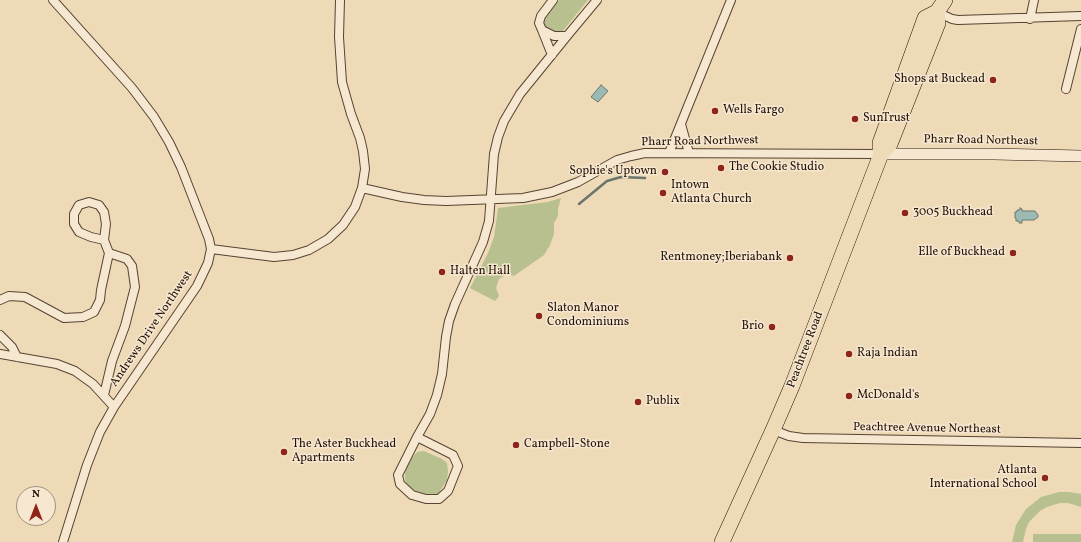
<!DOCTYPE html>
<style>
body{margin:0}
#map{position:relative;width:1081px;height:542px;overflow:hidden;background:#efdab7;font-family:Vollkorn,serif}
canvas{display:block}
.north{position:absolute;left:16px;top:486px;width:40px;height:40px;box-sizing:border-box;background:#f5e7d0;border:1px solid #a1917f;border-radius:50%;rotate:0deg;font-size:11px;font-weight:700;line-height:16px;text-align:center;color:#231105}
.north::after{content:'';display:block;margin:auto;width:14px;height:18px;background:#8f2418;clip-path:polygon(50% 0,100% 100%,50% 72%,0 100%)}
</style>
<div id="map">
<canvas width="1081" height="542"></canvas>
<div class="north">N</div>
</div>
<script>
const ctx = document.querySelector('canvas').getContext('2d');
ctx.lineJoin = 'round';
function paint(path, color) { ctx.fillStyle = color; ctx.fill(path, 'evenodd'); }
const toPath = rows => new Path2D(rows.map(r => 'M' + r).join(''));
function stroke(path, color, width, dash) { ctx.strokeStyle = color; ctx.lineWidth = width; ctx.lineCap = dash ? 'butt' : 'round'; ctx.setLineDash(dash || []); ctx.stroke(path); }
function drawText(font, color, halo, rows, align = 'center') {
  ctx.font = font + ' Vollkorn,serif'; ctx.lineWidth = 3; ctx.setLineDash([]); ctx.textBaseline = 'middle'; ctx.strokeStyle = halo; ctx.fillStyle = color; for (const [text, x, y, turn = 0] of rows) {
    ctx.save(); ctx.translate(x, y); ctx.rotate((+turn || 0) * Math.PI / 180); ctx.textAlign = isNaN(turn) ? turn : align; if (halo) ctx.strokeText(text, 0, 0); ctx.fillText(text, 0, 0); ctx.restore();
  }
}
const green = toPath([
 [559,0,588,0,562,32,554,34,544,25,544,19,546,14],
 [561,198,558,209,558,216,554,223,554,234,550,245,544,255,514,276,507,274,499,279,496,288,499,296,495,301,470,288,488,253,494,237,498,208,548,202],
 [424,451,442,459,447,463,448,472,447,480,438,494,428,496,418,493,407,485,405,480,405,473,408,464,412,458,417,452],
 [1059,492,1069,492,1081,494,1081,507,1068,503,1060,503,1047,507,1040,511,1029,522,1026,529,1023,542,1012,542,1016,525,1026,509,1041,497],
 [1033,534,1081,534,1081,542,1033,542]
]);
const water = toPath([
 [601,85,608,91,598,102,591,97,601,85],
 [1020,208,1022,209,1022,211,1035,211,1038,215,1038,217,1034,220,1022,220,1022,223,1019,223,1019,221,1016,221,1016,218,1015,218,1015,212,1017,212,1017,210,1020,210,1020,208]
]);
const stream = toPath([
 [579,204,607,181,621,177,645,178]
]);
const street = toPath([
 [53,0,132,88,154,117,169,142,181,167,209,239,211,249,208,263,197,286,114,407,100,432,87,465,63,542],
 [553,0,541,16,539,23,542,30,554,36,567,36,597,0],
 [937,12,952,19,958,20,1081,16],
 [1030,19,1034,0],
 [542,30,552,55],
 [1066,89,1081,29],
 [681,124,689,153],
 [669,153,731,0],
 [362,188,402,197,424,200,446,201,523,198,552,192,578,182,617,160,631,156,645,153,881,154],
 [211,249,274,257,293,255,309,250,328,239,343,225,355,207,362,188,365,169,363,151,360,138,351,114,342,82,339,37,340,0],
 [0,300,9,296,25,297,64,318,83,317,94,312,100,300,101,290,109,253,104,240,106,224,104,212,99,205,89,202,79,205,74,214,74,224,79,232,91,237,104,240],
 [0,335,12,347,17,357],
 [0,354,57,364,75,371,93,384,114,407],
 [104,395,112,361,125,326,135,287,132,266,127,259,109,253],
 [773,430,789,436,803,438,1081,443],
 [417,437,453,455,458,466,448,491,439,499,426,499,412,495,400,484,398,475,417,437,430,414,437,395,442,374,446,337,449,321,455,304,483,242,489,221,494,154,498,137,504,121,520,94,567,36]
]);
const secondary = toPath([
 [881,154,994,154,1081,156]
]);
const highway = toPath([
 [880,149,880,143,925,18,937,12,945,0],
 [722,542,773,430,792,386,881,154,890,144,892,139,938,23,937,12]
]);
const markers = [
 [993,80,4,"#8f2418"],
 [715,111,4,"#8f2418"],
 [855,119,4,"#8f2418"],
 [721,168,4,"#8f2418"],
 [665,172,4,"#8f2418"],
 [663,193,4,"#8f2418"],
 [905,213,4,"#8f2418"],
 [1013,253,4,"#8f2418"],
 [790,258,4,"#8f2418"],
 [442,272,4,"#8f2418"],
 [539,316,4,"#8f2418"],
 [772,327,4,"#8f2418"],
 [849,354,4,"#8f2418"],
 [849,396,4,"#8f2418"],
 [638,402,4,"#8f2418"],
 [516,445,4,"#8f2418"],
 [284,452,4,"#8f2418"],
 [1045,478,4,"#8f2418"]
];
const poiNames = [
 ["Shops at Buckead",985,80,"right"],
 ["Wells Fargo",723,111],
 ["SunTrust",863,119],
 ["The Cookie Studio",729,168],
 ["Sophie's Uptown",657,172,"right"],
 ["Intown",671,186],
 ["Atlanta Church",671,200],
 ["3005 Buckhead",913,213],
 ["Elle of Buckhead",1005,253,"right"],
 ["Rentmoney;Iberiabank",782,258,"right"],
 ["Halten Hall",450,272],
 ["Slaton Manor",547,309],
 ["Condominiums",547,323],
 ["Brio",764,327,"right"],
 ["Raja Indian",857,354],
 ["McDonald's",857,396],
 ["Publix",646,402],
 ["The Aster Buckhead",292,445],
 ["Apartments",292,459],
 ["Campbell-Stone",524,445],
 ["Atlanta",1037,471,"right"],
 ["International School",1037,485,"right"]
];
const streetNames = [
 ["Pharr Road Northeast",981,141,1],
 ["Pharr Road Northwest",700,142,-1],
 ["Andrews Drive Northwest",152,329,-56],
 ["Peachtree Road",806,350,-69],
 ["Peachtree Avenue Northeast",927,429,1]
];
paint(green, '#b8c08f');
paint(water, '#9abab3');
stroke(water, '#6a766d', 1);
stroke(stream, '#6a766d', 2.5);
stroke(street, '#564332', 10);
stroke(secondary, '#231105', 12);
stroke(highway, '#231105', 16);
stroke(street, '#f5e7d0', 8);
stroke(secondary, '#f5e7d0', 11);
stroke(highway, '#efdab7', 15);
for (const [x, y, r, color] of markers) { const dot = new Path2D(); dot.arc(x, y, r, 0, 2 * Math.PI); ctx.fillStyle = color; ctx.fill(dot); stroke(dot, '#f5e7d0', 1.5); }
drawText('12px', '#231105', '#f5e7d0', poiNames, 'left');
drawText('12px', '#231105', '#f5e7d0', streetNames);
</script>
